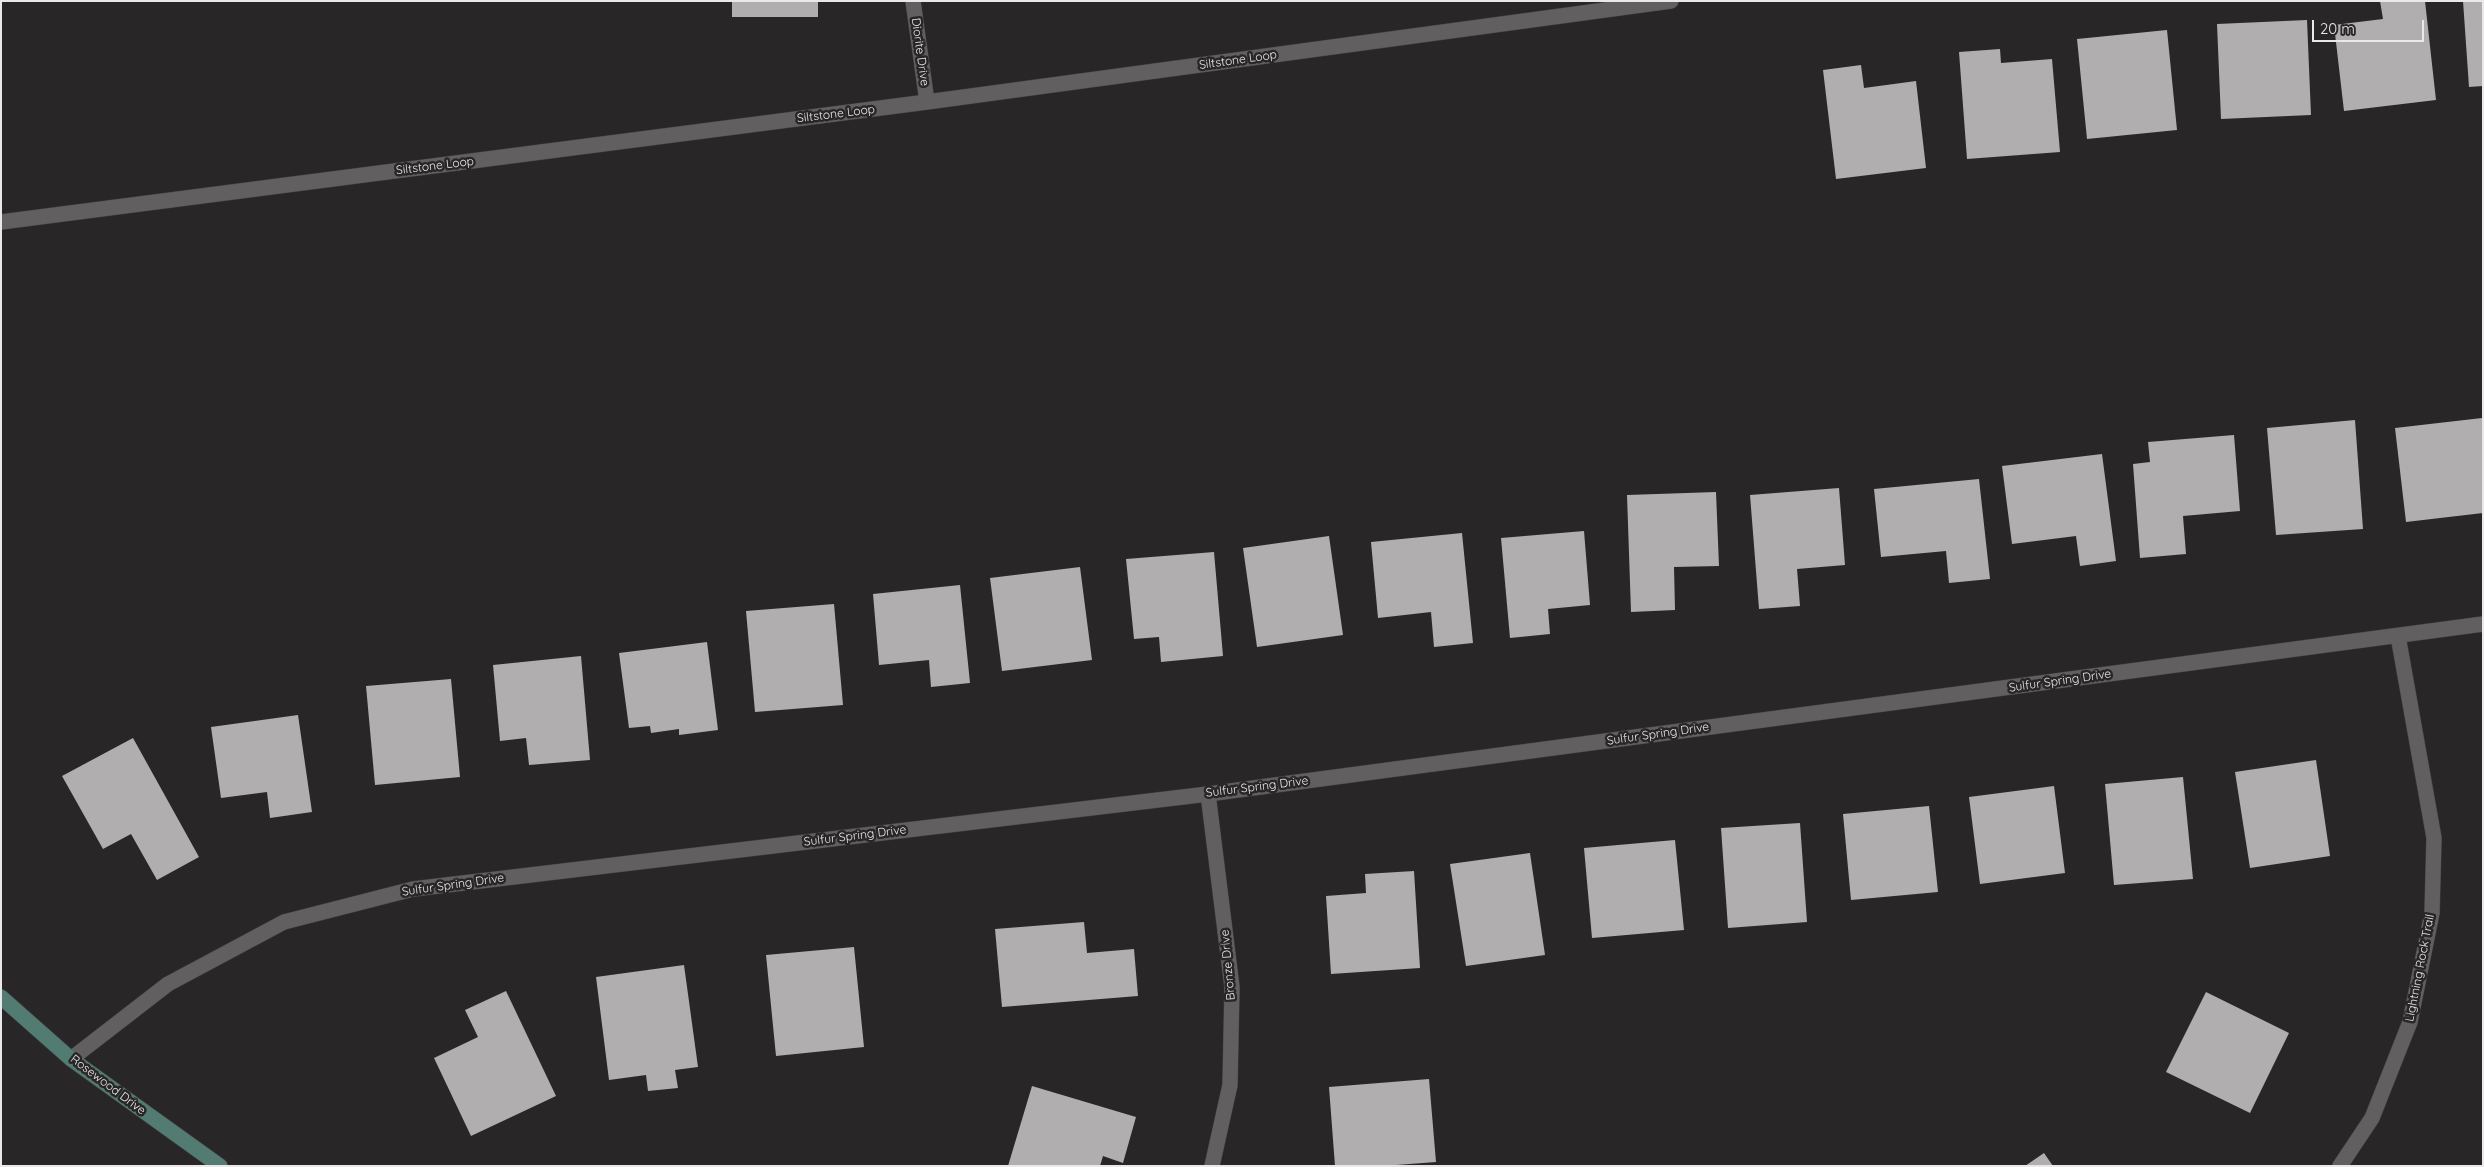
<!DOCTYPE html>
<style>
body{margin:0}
#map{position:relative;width:2484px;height:1167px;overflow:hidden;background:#292628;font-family:Quicksand,sans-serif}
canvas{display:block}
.frame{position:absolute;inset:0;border:2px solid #eae8e9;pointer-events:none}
.scale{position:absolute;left:2312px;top:20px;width:112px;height:22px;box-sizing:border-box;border:2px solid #eae8e9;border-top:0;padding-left:6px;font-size:15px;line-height:18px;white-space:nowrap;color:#eae8e9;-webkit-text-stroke:4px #292628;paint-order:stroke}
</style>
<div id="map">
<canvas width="2484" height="1167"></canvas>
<div class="frame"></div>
<div class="scale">20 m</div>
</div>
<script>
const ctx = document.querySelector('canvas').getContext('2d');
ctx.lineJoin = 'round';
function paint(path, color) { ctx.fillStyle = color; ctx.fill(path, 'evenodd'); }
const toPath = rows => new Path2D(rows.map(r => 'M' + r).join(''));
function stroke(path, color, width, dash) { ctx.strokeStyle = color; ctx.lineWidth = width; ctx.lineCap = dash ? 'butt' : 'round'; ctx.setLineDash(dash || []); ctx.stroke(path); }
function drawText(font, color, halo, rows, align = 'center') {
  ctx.font = font + ' Quicksand,sans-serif'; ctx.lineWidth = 5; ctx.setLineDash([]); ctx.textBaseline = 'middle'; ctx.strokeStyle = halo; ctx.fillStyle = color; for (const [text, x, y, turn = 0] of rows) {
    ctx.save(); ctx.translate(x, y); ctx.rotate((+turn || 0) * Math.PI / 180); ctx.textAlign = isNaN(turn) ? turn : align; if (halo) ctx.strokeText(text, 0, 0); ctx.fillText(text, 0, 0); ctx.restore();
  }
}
const building = toPath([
 [732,1,818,1,818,17,732,17],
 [2380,1,2425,1,2436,100,2344,111,2334,25,2383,19],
 [2463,1,2483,1,2483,86,2469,87],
 [2307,20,2311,115,2221,119,2217,24],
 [2167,30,2177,130,2087,139,2077,39],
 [2000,49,2001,63,2052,59,2060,152,1967,159,1959,52],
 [1861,65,1864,88,1916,81,1926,168,1836,179,1823,70],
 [2482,418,2483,513,2406,522,2395,428],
 [2355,420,2363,529,2276,535,2267,428],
 [2234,435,2240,511,2183,516,2186,554,2140,558,2133,464,2150,462,2148,442],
 [2102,454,2116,561,2080,566,2076,536,2012,544,2002,466],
 [1979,479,1990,579,1949,583,1946,551,1881,557,1874,489],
 [1839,488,1845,565,1797,569,1800,606,1759,609,1750,495],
 [1716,492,1719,566,1674,567,1675,610,1631,612,1627,495],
 [1584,531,1590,605,1548,609,1550,634,1510,638,1501,538],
 [1462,533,1473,643,1434,647,1431,612,1378,618,1371,542],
 [1329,536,1343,635,1257,647,1243,548],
 [1214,552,1223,656,1161,662,1159,637,1134,639,1126,559],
 [1080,567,1092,660,1002,671,990,578],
 [960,585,970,683,931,687,929,660,879,665,873,594],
 [834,604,843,705,755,712,746,611],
 [707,642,718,730,679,735,679,729,651,733,650,726,629,728,619,653],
 [581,656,590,760,529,765,526,738,500,741,493,665],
 [451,679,460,777,375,785,366,686],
 [298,715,312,812,270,818,267,792,221,798,211,727],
 [133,738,199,857,157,880,131,834,103,849,62,776],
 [2316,760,2330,856,2250,868,2235,772],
 [2183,777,2193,879,2114,885,2105,784],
 [2054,786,2065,873,1980,884,1969,797],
 [1929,806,1938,892,1851,900,1843,814],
 [1800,823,1807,922,1728,928,1721,828],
 [1675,840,1684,930,1592,938,1584,848],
 [1530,853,1545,955,1466,966,1450,864],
 [1414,871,1420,968,1331,974,1326,896,1366,893,1365,874],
 [1084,922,1087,953,1134,949,1138,996,1002,1007,995,929],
 [854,947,864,1047,776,1056,766,955],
 [684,965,698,1067,675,1070,678,1088,648,1091,646,1075,609,1080,596,977],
 [506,991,556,1096,471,1136,434,1058,478,1037,465,1010],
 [2206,992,2289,1033,2250,1113,2166,1072],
 [1429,1079,1436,1162,1383,1166,1335,1166,1329,1087],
 [1032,1086,1136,1117,1123,1163,1103,1156,1100,1166,1008,1166],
 [2044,1153,2053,1166,2025,1166]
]);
const street = toPath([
 [913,1,927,102],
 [1,222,927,102,1671,1],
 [1208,794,1232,987,1230,1085,1212,1166],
 [71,1059,168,984,284,922,413,889,1208,794,2483,624],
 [2340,1166,2372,1118,2410,1022,2432,913,2434,838,2398,636]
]);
const secondary = toPath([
 [1,997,71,1059,220,1166]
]);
const streetNames = [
 ["Diorite Drive",920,52,82],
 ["Siltstone Loop",1238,60,-8],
 ["Siltstone Loop",836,114,-7],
 ["Siltstone Loop",435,166,-7],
 ["Sulfur Spring Drive",2060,681,-8],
 ["Sulfur Spring Drive",1658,734,-8],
 ["Sulfur Spring Drive",1257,787,-7],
 ["Sulfur Spring Drive",855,836,-7],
 ["Sulfur Spring Drive",453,885,-8],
 ["Bronze Drive",1228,965,-95],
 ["Lightning Rock Trail",2420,968,-79],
 ["Rosewood Drive",108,1085,37]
];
paint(building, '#b1aeb0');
stroke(street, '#454345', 16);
stroke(secondary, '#454345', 16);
stroke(street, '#625f61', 15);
stroke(secondary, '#527c71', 15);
drawText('12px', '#eae8e9', '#292628', streetNames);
</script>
